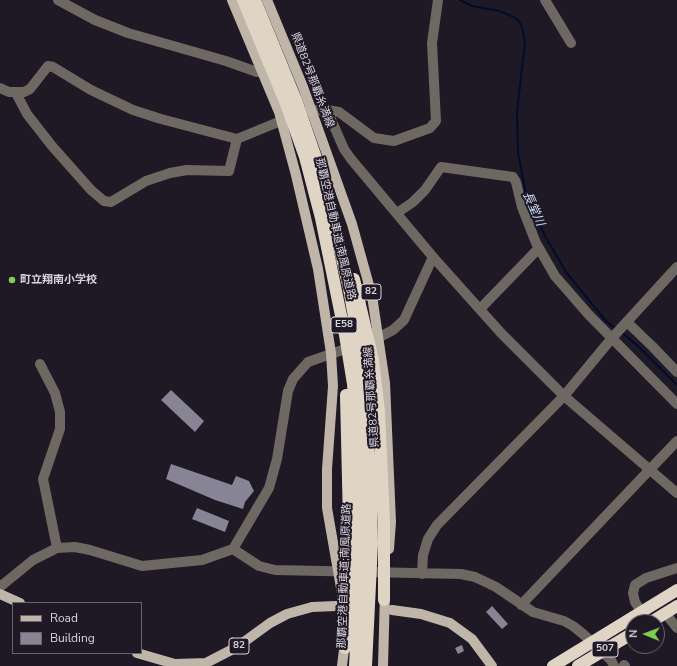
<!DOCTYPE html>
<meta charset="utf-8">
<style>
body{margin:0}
#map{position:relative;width:677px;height:666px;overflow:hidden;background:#1f1925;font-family:"Nunito Sans",sans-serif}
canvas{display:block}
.legend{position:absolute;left:12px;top:602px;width:130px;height:52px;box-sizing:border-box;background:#1f1925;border:1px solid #69646f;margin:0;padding:5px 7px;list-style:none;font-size:12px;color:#d9d5de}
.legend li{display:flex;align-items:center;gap:8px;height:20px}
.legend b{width:20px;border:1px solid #69646f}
.north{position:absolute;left:625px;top:614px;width:40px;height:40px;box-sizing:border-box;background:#1f1925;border:1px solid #69646f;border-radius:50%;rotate:271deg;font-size:11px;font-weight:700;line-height:16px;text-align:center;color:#d9d5de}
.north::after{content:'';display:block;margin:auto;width:14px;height:18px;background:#7fd052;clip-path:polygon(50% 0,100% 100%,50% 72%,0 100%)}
</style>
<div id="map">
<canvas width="677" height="666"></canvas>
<ul class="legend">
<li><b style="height:5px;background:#bfb5a8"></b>Road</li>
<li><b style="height:11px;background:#868495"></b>Building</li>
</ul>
<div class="north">N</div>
</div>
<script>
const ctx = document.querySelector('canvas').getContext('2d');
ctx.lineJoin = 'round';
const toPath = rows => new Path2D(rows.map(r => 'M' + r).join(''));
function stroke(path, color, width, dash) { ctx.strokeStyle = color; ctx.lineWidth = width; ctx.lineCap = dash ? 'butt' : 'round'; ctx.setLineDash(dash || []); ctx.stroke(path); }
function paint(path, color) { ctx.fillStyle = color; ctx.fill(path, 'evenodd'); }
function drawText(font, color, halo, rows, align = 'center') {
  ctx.font = font + ' "Nunito Sans","Noto Sans JP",sans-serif'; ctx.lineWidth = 4; ctx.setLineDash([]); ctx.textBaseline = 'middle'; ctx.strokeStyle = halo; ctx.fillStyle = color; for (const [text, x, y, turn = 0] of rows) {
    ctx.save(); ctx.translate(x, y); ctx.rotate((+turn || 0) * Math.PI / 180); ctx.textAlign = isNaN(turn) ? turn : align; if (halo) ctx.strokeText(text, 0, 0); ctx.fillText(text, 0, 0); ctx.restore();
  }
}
const stream = toPath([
 [460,0,472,6,499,11,512,16,518,20,522,27,525,42,517,111,518,152,526,196,545,236,566,272,605,320,616,329],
 [621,332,639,347,677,385]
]);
const building = toPath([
 [171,390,204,421,195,432,161,400],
 [171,464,232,485,236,476,249,481,254,491,245,502,243,509,215,500,166,479],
 [197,508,229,521,225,532,192,519],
 [492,606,508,624,502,629,486,612],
 [462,645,464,651,458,654,455,648]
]);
const minor = toPath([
 [58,0,95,20,128,33,226,61,257,72,263,72],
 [545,0,571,43],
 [0,88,9,92,24,92,30,89,48,66,53,67,91,90,133,110,161,119,237,139,288,118],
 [16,93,27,114,52,146,91,190,104,201,111,202,146,181,170,173,187,170,229,171,237,139],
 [327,110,344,149,351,159,433,257,501,333,564,396,677,493],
 [303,113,311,110,327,110,339,112,374,138,394,141,430,128,436,121,432,43,438,0],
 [397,213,413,202,425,190,441,167,513,177,516,182,522,207,536,243,555,276,589,315,677,404],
 [480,309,539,248],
 [627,322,653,347,677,372],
 [372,341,393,330,404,320,433,257],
 [40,364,55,393,60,412,60,429,43,479,57,548],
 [233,549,259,566,275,570,461,574,475,577,496,587,533,612,564,621,573,626,583,634,611,660,614,666],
 [422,574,423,555,428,539,437,525,564,396,612,338,677,267],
 [0,587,33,560,57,548,75,547,90,550,142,566,202,560,233,549,269,488,277,459,288,391,293,379,308,362,354,346],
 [521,605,677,441],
 [641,611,635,602,633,593,635,585,646,578,677,568],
 [665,613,677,628],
 [624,665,625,666]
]);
const major = toPath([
 [232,0,279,112,296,175,318,269,331,353,333,386,327,469,327,508,344,605],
 [267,0,303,87,352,224,372,296,385,383,391,522,389,549],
 [0,594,20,603],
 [392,610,421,614,450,623,472,639,492,666],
 [137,653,175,664,206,663,237,647,270,623,287,614,312,607,336,606],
 [342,666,345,641],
 [383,666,385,592]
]);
const highway = toPath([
 [243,0,286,104,305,157,321,218,345,335,353,384,360,481,361,545,355,666],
 [255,0,296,100,315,155,331,211,349,289,357,334,363,382,371,480,372,544,366,666],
 [354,279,373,360,379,411,384,522,384,600],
 [651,622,677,606],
 [345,648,350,565,346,395],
 [553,666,677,590],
 [578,666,633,633]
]);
const markers = [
 [12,280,4,"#7fd052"]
];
const shields = [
 [371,292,20],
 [344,325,26],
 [239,646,20],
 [605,649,26]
];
const shieldNames = [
 ["82",371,292],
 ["E58",344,325],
 ["82",239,646],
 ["507",605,649]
];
const streetNames = [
 ["県道82号那覇糸満線",312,80,69],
 ["那覇空港自動車道;南風原道路",335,229,77],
 ["県道82号那覇糸満線",372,397,-94],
 ["那覇空港自動車道;南風原道路",345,576,-88]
];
const poiNames = [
 ["町立翔南小学校",20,280]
];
const waterNames = [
 ["長堂川",533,209,66]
];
stroke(stream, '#000d2a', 2);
paint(building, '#868495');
stroke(minor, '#6d6862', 10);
stroke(major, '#bfb5a8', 10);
stroke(highway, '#e0d4c5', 12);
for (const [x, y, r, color] of markers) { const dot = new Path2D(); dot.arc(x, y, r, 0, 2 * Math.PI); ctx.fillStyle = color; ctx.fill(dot); stroke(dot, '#1f1925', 1.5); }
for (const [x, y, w] of shields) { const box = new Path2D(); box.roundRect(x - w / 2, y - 8, w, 16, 3); ctx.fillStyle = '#1f1925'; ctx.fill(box); stroke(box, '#d9d5de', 1); }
drawText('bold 10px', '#d9d5de', null, shieldNames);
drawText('11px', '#d9d5de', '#1f1925', streetNames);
drawText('bold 11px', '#d9d5de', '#1f1925', poiNames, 'left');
drawText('italic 12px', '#c8defa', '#1f1925', waterNames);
</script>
